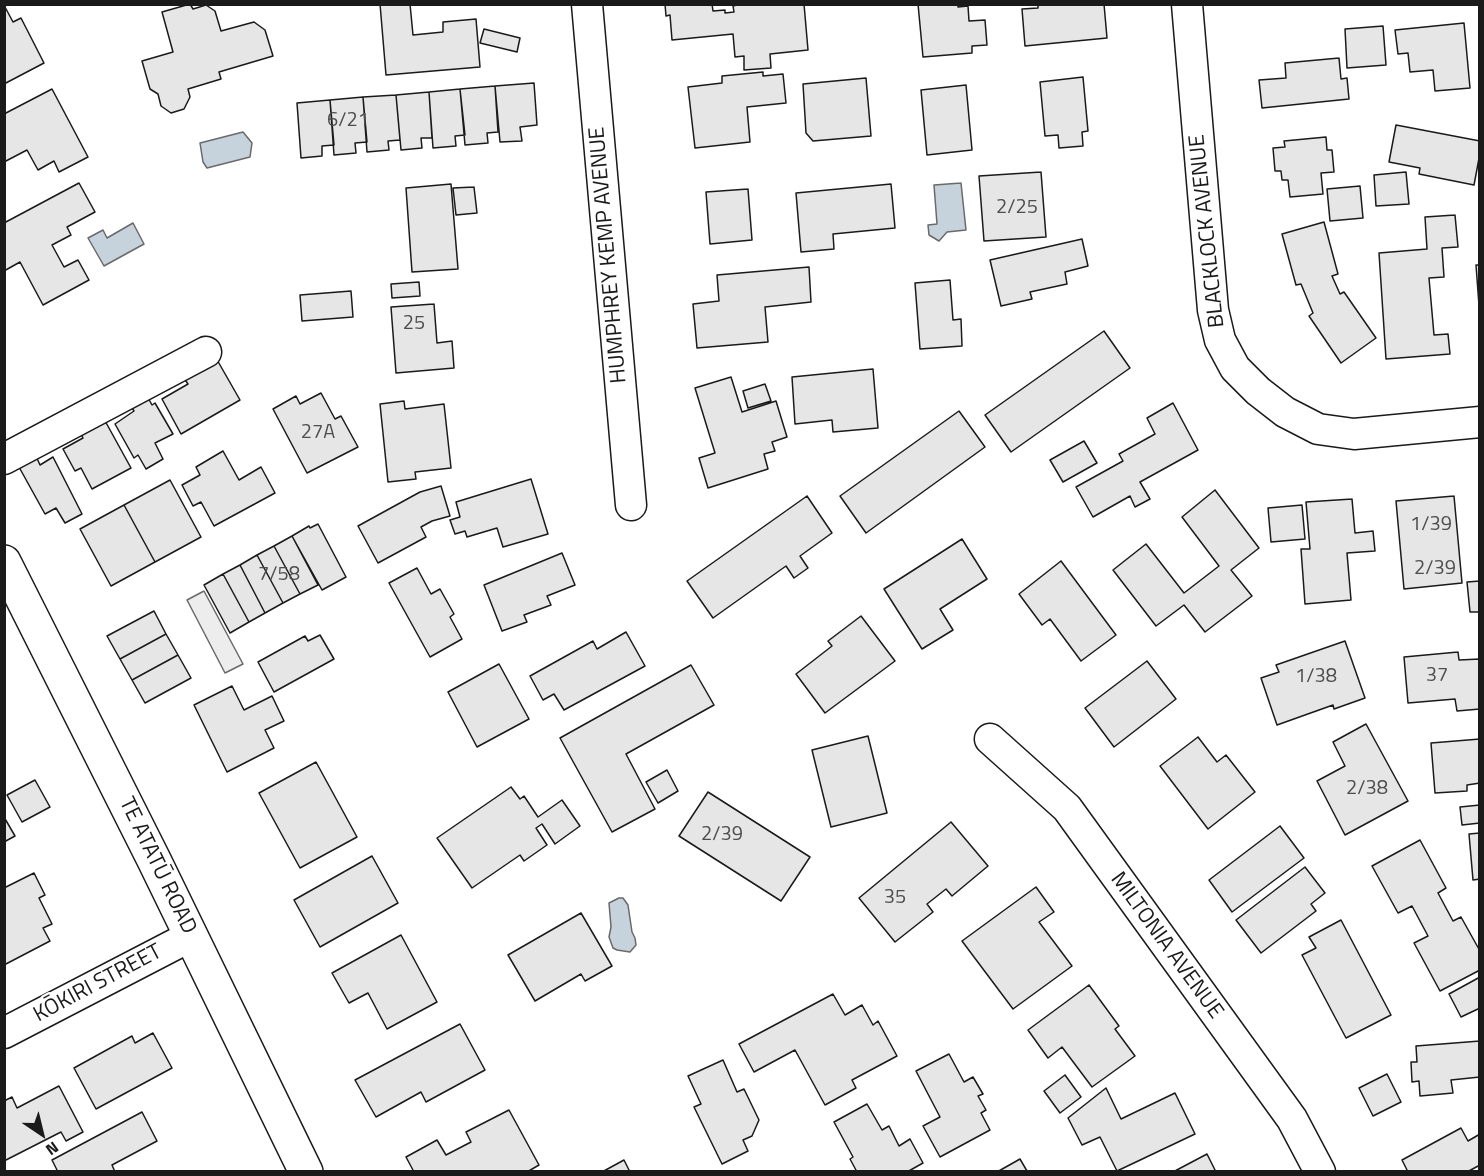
<!DOCTYPE html>
<meta charset="utf-8">
<style>
body{margin:0}
#map{position:relative;width:1484px;height:1176px;overflow:hidden;background:#fff;font-family:"Titillium Web",sans-serif}
canvas{display:block}
.frame{position:absolute;inset:0;border:6px solid #1a1a1a;pointer-events:none}
.north{position:absolute;left:12px;top:1104px;width:60px;height:60px;-webkit-text-stroke:4px #fff;paint-order:stroke;rotate:145deg;font-size:16px;font-weight:700;line-height:24px;text-align:center;color:#1a1a1a}
.north::after{content:'';display:block;margin:auto;width:21px;height:27px;background:#1a1a1a;clip-path:polygon(50% 0,100% 100%,50% 72%,0 100%)}
</style>
<div id="map">
<canvas width="1484" height="1176"></canvas>
<div class="frame"></div>
<div class="north">N</div>
</div>
<script>
const ctx = document.querySelector('canvas').getContext('2d');
ctx.lineJoin = 'round';
function paint(path, color) { ctx.fillStyle = color; ctx.fill(path, 'evenodd'); }
const toPath = rows => new Path2D(rows.map(r => 'M' + r).join(''));
function stroke(path, color, width, dash) { ctx.strokeStyle = color; ctx.lineWidth = width; ctx.lineCap = dash ? 'butt' : 'round'; ctx.setLineDash(dash || []); ctx.stroke(path); }
function drawText(font, color, halo, rows, align = 'center') {
  ctx.font = font + ' "Titillium Web",sans-serif'; ctx.lineWidth = 4.5; ctx.setLineDash([]); ctx.textBaseline = 'middle'; ctx.strokeStyle = halo; ctx.fillStyle = color; for (const [text, x, y, turn = 0] of rows) {
    ctx.save(); ctx.translate(x, y); ctx.rotate((+turn || 0) * Math.PI / 180); ctx.textAlign = isNaN(turn) ? turn : align; if (halo) ctx.strokeText(text, 0, 0); ctx.fillText(text, 0, 0); ctx.restore();
  }
}
const parking = toPath([
 [204,591,243,664,225,673,187,600,204,591]
]);
const water = toPath([
 [243,132,252,143,250,157,207,168,203,162,200,143,243,132],
 [961,183,966,230,947,232,939,241,929,235,928,225,937,224,934,185,961,183],
 [133,223,144,244,104,266,88,238,103,230,107,238,133,223],
 [619,898,623,898,628,905,632,932,635,938,636,945,630,952,617,950,613,948,609,937,611,927,609,903,619,898]
]);
const building = toPath([
 [190,4,193,9,206,5,215,11,221,31,254,22,265,30,273,56,219,72,221,79,188,89,190,97,184,109,171,113,161,106,158,94,150,89,142,61,173,52,162,12,190,4],
 [380,4,410,4,413,35,443,32,443,22,476,19,480,67,386,75,380,4],
 [665,4,712,4,713,11,725,10,725,13,734,12,733,6,741,4,804,4,808,50,770,54,771,68,744,70,744,56,735,57,733,34,672,40,670,15,666,16,665,4],
 [918,4,958,4,958,7,968,6,969,21,985,20,987,45,972,46,972,53,923,57,918,4],
 [1038,4,1104,4,1107,38,1025,46,1022,9,1038,8,1038,4],
 [5,7,13,22,21,18,44,63,4,84,5,7],
 [1464,23,1470,88,1435,91,1433,70,1410,72,1408,53,1398,54,1395,30,1464,23],
 [1383,26,1386,65,1347,68,1345,29,1383,26],
 [484,29,520,38,517,52,480,43,484,29],
 [1339,58,1341,79,1347,78,1349,99,1262,108,1259,80,1286,78,1285,63,1339,58],
 [763,72,763,76,783,74,786,103,747,107,750,142,695,148,688,87,722,83,722,76,763,72],
 [1083,77,1088,131,1082,132,1083,146,1059,148,1058,135,1045,136,1040,82,1083,77],
 [866,78,871,136,813,141,806,133,803,84,866,78],
 [534,83,537,125,520,127,522,141,500,142,495,86,534,83],
 [966,85,972,150,927,155,921,90,966,85],
 [495,86,498,132,487,133,488,143,465,145,460,89,495,86],
 [52,89,88,157,59,172,54,161,38,170,27,150,4,162,4,114,52,89],
 [460,89,465,135,455,136,456,146,433,148,429,92,460,89],
 [429,92,432,138,421,138,422,148,401,150,396,95,429,92],
 [396,95,400,140,388,141,389,150,367,152,363,97,396,95],
 [363,97,367,142,355,143,356,153,334,155,330,100,363,97],
 [330,100,334,145,322,146,322,156,301,158,297,103,330,100],
 [1396,125,1480,141,1480,153,1474,185,1419,174,1420,168,1389,162,1396,125],
 [1326,137,1327,150,1332,150,1334,172,1321,173,1323,194,1290,197,1288,180,1282,180,1281,171,1275,171,1273,148,1285,147,1284,141,1326,137],
 [1041,172,1046,237,984,241,979,176,1041,172],
 [1406,172,1409,204,1376,206,1374,175,1406,172],
 [79,183,95,212,67,227,71,235,52,245,64,267,78,260,89,280,43,305,20,262,4,271,4,223,79,183],
 [451,184,458,269,412,272,406,188,451,184],
 [891,184,895,228,833,234,834,249,801,252,796,193,891,184],
 [1360,186,1363,218,1330,221,1327,189,1360,186],
 [474,187,477,213,456,215,453,188,474,187],
 [748,189,752,240,710,244,706,192,748,189],
 [1455,215,1458,247,1442,248,1444,277,1429,278,1434,335,1448,334,1450,354,1386,359,1379,253,1427,249,1425,217,1455,215],
 [1324,222,1338,274,1332,276,1340,294,1344,292,1376,338,1341,363,1309,316,1313,313,1301,284,1296,285,1282,234,1324,222],
 [1082,239,1088,266,1065,272,1067,284,1030,292,1032,299,1001,306,990,260,1082,239],
 [1476,265,1480,265,1480,319,1476,265],
 [809,267,811,302,765,307,768,342,697,348,693,304,719,301,717,275,809,267],
 [950,280,953,320,961,319,962,346,920,349,915,283,950,280],
 [419,282,420,296,392,298,391,284,419,282],
 [351,291,353,317,302,321,300,295,351,291],
 [434,304,437,343,452,341,454,368,396,373,391,307,434,304],
 [1104,331,1130,368,1011,452,985,415,1104,331],
 [216,358,240,400,181,434,162,399,188,384,183,377,216,358],
 [873,369,878,428,833,432,832,420,795,424,792,377,873,369],
 [731,377,742,412,776,401,787,437,772,442,775,451,764,454,768,469,708,488,699,458,715,453,695,388,731,377],
 [765,384,771,401,748,408,743,391,765,384],
 [321,393,335,419,341,416,358,447,307,473,273,409,296,396,300,404,321,393],
 [146,394,152,405,155,403,173,434,155,443,163,459,146,469,138,455,134,458,115,424,134,411,129,403,146,394],
 [404,401,405,409,444,404,451,468,415,472,416,479,388,482,380,404,404,401],
 [1173,403,1198,450,1140,482,1150,499,1135,507,1130,496,1093,517,1076,487,1123,461,1119,454,1155,434,1147,418,1173,403],
 [959,411,985,447,866,533,840,496,959,411],
 [104,419,131,468,92,489,81,468,75,471,63,449,83,438,80,432,104,419],
 [1084,441,1097,463,1063,482,1050,460,1084,441],
 [223,451,239,480,261,467,275,493,214,526,201,502,193,506,182,485,200,475,196,467,223,451],
 [36,456,40,465,53,457,82,514,65,523,56,508,45,514,19,467,36,456],
 [531,479,548,534,503,547,497,528,467,537,465,531,455,534,450,520,460,517,456,502,531,479],
 [170,480,201,537,155,562,124,505,170,480],
 [441,486,450,516,432,521,421,527,426,537,378,563,358,526,420,492,441,486],
 [1215,490,1259,548,1231,570,1252,596,1205,632,1184,605,1156,626,1113,570,1146,544,1184,593,1219,566,1182,517,1215,490],
 [807,496,832,533,800,556,808,568,794,578,786,566,713,618,687,581,807,496],
 [1454,496,1462,583,1404,589,1396,501,1454,496],
 [1352,499,1355,533,1373,531,1375,551,1347,553,1351,600,1305,604,1301,549,1310,549,1306,502,1352,499],
 [124,505,155,562,111,586,80,529,124,505],
 [1302,505,1305,539,1271,542,1268,508,1302,505],
 [318,524,346,577,322,590,292,536,309,526,310,528,318,524],
 [292,536,318,585,300,594,274,546,292,536],
 [962,539,987,579,940,609,953,630,922,649,884,589,962,539],
 [274,546,300,594,283,603,257,555,274,546],
 [562,553,575,585,547,596,551,605,524,615,527,622,502,631,484,585,562,553],
 [257,555,283,603,265,613,240,565,257,555],
 [1061,561,1116,635,1081,661,1050,619,1042,625,1019,594,1061,561],
 [240,565,265,613,249,622,223,574,240,565],
 [417,568,431,594,440,589,454,614,450,617,462,639,430,657,389,583,417,568],
 [223,574,249,622,230,633,204,585,223,574],
 [1480,581,1480,612,1470,612,1467,582,1480,581],
 [154,611,166,634,120,659,107,636,154,611],
 [861,616,895,661,825,713,796,674,832,646,828,641,861,616],
 [626,632,645,666,564,710,554,694,543,700,530,676,593,641,597,649,626,632],
 [166,634,178,655,132,680,120,659,166,634],
 [320,635,334,659,274,692,258,662,305,636,308,641,320,635],
 [1345,641,1365,698,1334,709,1333,705,1277,725,1261,678,1279,672,1276,665,1345,641],
 [1458,652,1459,660,1480,659,1480,709,1457,711,1455,699,1408,703,1404,657,1458,652],
 [178,655,191,678,145,703,132,680,178,655],
 [1147,661,1176,699,1114,747,1085,708,1147,661],
 [499,664,529,719,477,747,448,692,499,664],
 [691,665,714,705,626,754,655,809,612,832,560,738,691,665],
 [232,686,244,710,272,696,284,721,265,730,274,748,227,772,194,705,232,686],
 [1366,724,1408,801,1345,835,1317,781,1345,766,1333,742,1366,724],
 [868,736,887,813,831,827,812,750,868,736],
 [1198,737,1217,762,1226,755,1255,792,1208,829,1160,766,1198,737],
 [1480,739,1480,783,1467,785,1467,791,1435,793,1431,743,1480,739],
 [316,762,357,837,300,868,259,793,316,762],
 [667,770,678,791,658,803,646,782,667,770],
 [35,780,50,807,22,822,7,795,35,780],
 [511,787,520,799,524,796,538,817,562,800,580,826,555,844,542,824,536,828,547,845,524,861,520,855,472,888,437,838,511,787],
 [708,792,810,857,781,901,679,836,708,792],
 [1480,805,1480,823,1462,825,1460,807,1480,805],
 [4,817,15,836,4,842,4,817],
 [951,822,988,866,952,896,946,889,927,904,933,912,895,942,859,898,951,822],
 [1280,826,1304,858,1232,912,1209,880,1280,826],
 [1480,833,1480,879,1473,880,1469,834,1480,833],
 [1420,840,1446,888,1438,893,1453,921,1461,917,1480,951,1480,970,1440,991,1414,943,1428,936,1412,906,1398,913,1372,866,1420,840],
 [372,856,398,903,320,947,294,900,372,856],
 [1305,867,1325,893,1311,904,1316,911,1261,953,1236,920,1305,867],
 [34,873,45,895,39,898,52,924,43,928,50,941,4,965,4,888,34,873],
 [1036,887,1054,912,1039,922,1072,966,1013,1009,962,941,1036,887],
 [581,913,612,966,585,981,581,974,535,1001,508,955,581,913],
 [1341,920,1391,1015,1346,1038,1302,955,1316,948,1309,937,1341,920],
 [401,935,437,1002,387,1029,368,993,349,1003,332,973,401,935],
 [1480,977,1480,1008,1461,1017,1449,994,1480,977],
 [1089,985,1119,1026,1115,1029,1135,1056,1092,1087,1062,1047,1048,1058,1028,1030,1089,985],
 [833,994,845,1015,862,1005,873,1025,878,1021,897,1056,852,1080,856,1088,825,1105,795,1050,754,1072,739,1044,833,994],
 [460,1024,485,1070,426,1102,421,1092,376,1117,355,1080,460,1024],
 [153,1033,172,1068,96,1109,74,1068,132,1036,135,1043,153,1033],
 [1480,1041,1480,1077,1451,1080,1453,1093,1420,1096,1419,1081,1412,1082,1411,1062,1417,1062,1416,1046,1480,1041],
 [949,1054,964,1082,973,1077,983,1094,978,1096,986,1110,981,1113,990,1130,940,1157,923,1126,940,1117,916,1071,949,1054],
 [723,1060,737,1092,744,1089,759,1120,752,1136,743,1140,748,1151,722,1164,694,1107,701,1104,688,1076,723,1060],
 [1387,1074,1401,1102,1373,1116,1359,1088,1387,1074],
 [1065,1075,1081,1097,1060,1113,1044,1091,1065,1075],
 [59,1086,83,1132,66,1141,61,1132,4,1161,4,1101,12,1097,17,1108,59,1086],
 [1106,1088,1121,1119,1175,1093,1195,1134,1117,1171,1100,1137,1082,1145,1068,1118,1106,1088],
 [867,1104,882,1130,889,1126,899,1146,910,1139,923,1163,907,1172,857,1172,850,1159,853,1157,834,1122,867,1104],
 [509,1110,539,1165,527,1172,414,1172,406,1157,437,1140,446,1155,471,1142,466,1132,509,1110],
 [142,1112,157,1141,112,1165,115,1172,58,1172,52,1160,142,1112],
 [1461,1128,1468,1141,1480,1134,1480,1165,1467,1172,1408,1172,1402,1160,1461,1128],
 [1207,1154,1216,1172,1173,1172,1207,1154],
 [1020,1159,1027,1171,997,1172,1020,1159],
 [624,1160,630,1172,602,1172,624,1160]
]);
const minor = toPath([
 [587,4,631,505],
 [1187,4,1213,310,1220,340,1235,368,1258,391,1285,412,1318,429,1354,434,1480,422],
 [4,459,206,352],
 [990,739,1067,808,1292,1119,1320,1172],
 [4,1033,191,936]
]);
const secondary = toPath([
 [4,562,154,860,306,1172]
]);
const numberNames = [
 ["6/21",348,121],
 ["2/25",1017,208],
 ["25",414,324],
 ["27A",318,433],
 ["1/39",1431,525],
 ["2/39",1435,569],
 ["7/58",279,575],
 ["37",1437,676],
 ["1/38",1316,677],
 ["2/38",1367,789],
 ["2/39",722,835],
 ["35",895,898]
];
const streetNames = [
 ["BLACKLOCK AVENUE",1208,231,-96],
 ["HUMPHREY KEMP AVENUE",609,255,-95],
 ["TE ATATŪ ROAD",157,866,64],
 ["MILTONIA AVENUE",1166,946,54],
 ["KŌKIRI STREET",98,984,-28]
];
paint(parking, '#ededed');
stroke(parking, '#6a6a6a', 1.5);
paint(water, '#c6d2dc');
stroke(water, '#6a6a6a', 1.5);
paint(building, '#e6e6e6');
stroke(building, '#1a1a1a', 1.5);
stroke(minor, '#1a1a1a', 33);
stroke(secondary, '#1a1a1a', 36);
stroke(minor, '#fff', 30);
stroke(secondary, '#fff', 33);
drawText('20px', '#4d4d4d', null, numberNames);
drawText('22px', '#1a1a1a', '#fff', streetNames);
</script>
